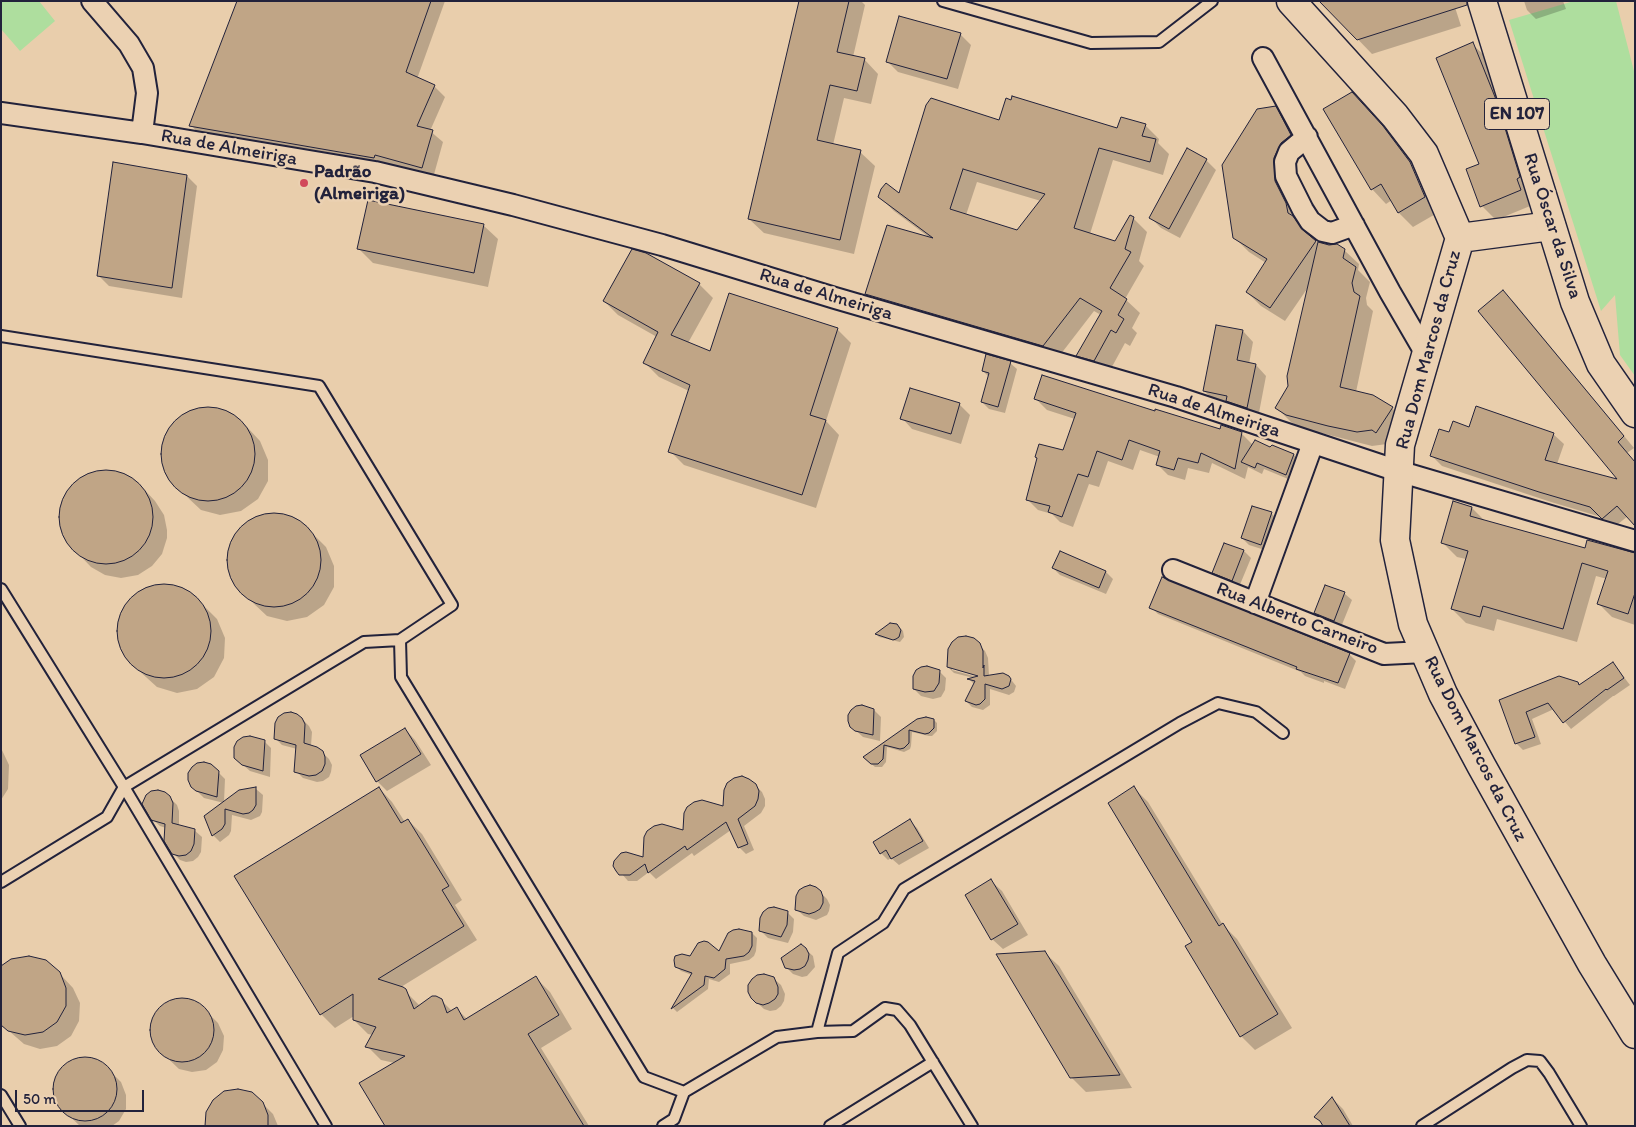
<!DOCTYPE html>
<meta charset="utf-8">
<style>
body{margin:0}
#map{position:relative;width:1636px;height:1127px;overflow:hidden;background:#e9ceac;font-family:Itim,sans-serif}
canvas{display:block}
.frame{position:absolute;inset:0;border:2px solid #22223b;pointer-events:none}
.scale{position:absolute;left:15px;top:1090px;width:129px;height:22px;box-sizing:border-box;border:2px solid #22223b;border-top:0;padding-left:6px;font-size:15px;line-height:18px;white-space:nowrap;color:#22223b;-webkit-text-stroke:4px #ebd1b2;paint-order:stroke}
</style>
<div id="map">
<canvas width="1636" height="1127"></canvas>
<div class="frame"></div>
<div class="scale">50 m</div>
</div>
<script>
const ctx = document.querySelector('canvas').getContext('2d');
ctx.lineJoin = 'round';
function paint(path, color) { ctx.fillStyle = color; ctx.fill(path, 'evenodd'); }
const toPath = rows => new Path2D(rows.map(r => 'M' + r).join(''));
function stroke(path, color, width, dash) { ctx.strokeStyle = color; ctx.lineWidth = width; ctx.lineCap = dash ? 'butt' : 'round'; ctx.setLineDash(dash || []); ctx.stroke(path); }
function drawText(font, color, halo, rows, align = 'center') {
  ctx.font = font + ' Itim,sans-serif'; ctx.lineWidth = 5; ctx.setLineDash([]); ctx.textBaseline = 'middle'; ctx.strokeStyle = halo; ctx.fillStyle = color; for (const [text, x, y, turn = 0] of rows) {
    ctx.save(); ctx.translate(x, y); ctx.rotate((+turn || 0) * Math.PI / 180); ctx.textAlign = isNaN(turn) ? turn : align; if (halo) ctx.strokeText(text, 0, 0); ctx.fillText(text, 0, 0); ctx.restore();
  }
}
const green = toPath([
 [1,1,39,1,55,21,20,51,1,29],
 [1574,1,1616,1,1635,75,1635,376,1620,355,1615,295,1601,311,1509,20]
]);
const shadow = toPath([
 [238,1,445,1,417,79,435,87,445,97,430,131,443,142,433,178,201,136,191,125],
 [801,1,861,1,865,5,853,57,864,59,878,74,871,104,844,98,833,145,860,152,875,166,854,254,764,233,749,219],
 [1321,1,1453,1,1461,26,1372,54],
 [1524,1,1563,1,1566,9,1536,19,1527,10],
 [960,34,971,45,958,89,898,72,887,61],
 [1472,44,1487,58,1535,204,1496,220,1482,206,1481,165],
 [1275,108,1290,122,1304,149,1292,161,1301,226,1319,245,1344,250,1359,264,1358,270,1370,282,1366,298,1367,305,1373,311,1356,392,1392,408,1406,422,1387,444,1372,446,1302,428,1291,422,1276,407,1289,387,1309,286,1285,321,1261,306,1247,292,1266,263,1249,252,1235,238],
 [1367,108,1397,142,1424,178,1439,212,1413,227,1399,213,1392,200,1386,204,1372,189],
 [1000,121,1118,130,1145,125,1159,139,1158,143,1169,154,1163,175,1113,160,1090,234,1115,242,1133,218,1147,232,1139,261,1144,266,1125,299,1140,313,1132,328,1137,333,1130,346,1125,343,1108,374,1091,369,1078,355,1101,315,1094,311,1057,359,880,308,866,294,930,238,894,211,880,197,899,195],
 [977,182,1041,201,1018,232,966,215],
 [1206,160,1216,170,1180,238,1161,228,1150,217],
 [187,176,197,186,182,298,109,286,99,276],
 [483,225,498,239,488,287,373,263,359,249],
 [699,284,713,298,688,343,711,353,837,329,851,343,826,421,839,435,816,508,684,465,670,451,689,391,659,377,645,363,657,337,618,315,604,301],
 [1503,292,1514,302,1634,448,1627,453,1628,516,1613,528,1601,517,1551,502,1442,466,1432,456,1450,433,1470,428,1553,434,1564,444,1557,464,1620,482],
 [1243,331,1253,342,1249,364,1256,365,1266,376,1258,418,1238,412,1231,404,1215,401,1204,391],
 [1010,363,1017,369,1005,413,989,409,982,402,989,377,983,371],
 [1036,399,1156,413,1221,430,1241,433,1253,445,1294,455,1300,462,1293,481,1264,469,1262,474,1248,467,1245,479,1212,463,1209,473,1188,468,1185,480,1168,475,1157,464,1160,457,1140,450,1133,470,1108,461,1099,487,1089,484,1073,527,1060,522,1052,514,1038,510,1027,499,1064,452,1075,419,1047,410],
 [959,404,970,415,961,444,912,429,902,418],
 [210,407,230,412,246,426,260,441,268,460,268,481,258,499,241,511,220,515,201,510,170,481,162,462,163,441,173,423,189,411],
 [108,471,124,474,141,486,155,501,164,515,167,530,167,538,162,554,152,566,138,575,121,578,105,575,91,567,69,544,62,530,60,514,64,498,73,485,92,473],
 [1472,508,1485,521,1586,550,1635,554,1635,625,1612,617,1598,603,1607,579,1596,576,1577,642,1497,619,1494,631,1466,623,1452,609,1466,559,1457,557,1443,543],
 [276,513,296,518,311,532,326,547,334,566,334,587,324,605,307,617,287,621,267,616,236,587,228,568,229,547,239,529,255,517],
 [1271,513,1278,520,1268,551,1249,545,1242,538],
 [1225,544,1244,551,1251,558,1239,587,1221,579,1214,573],
 [1060,552,1106,572,1113,579,1106,594,1060,575,1053,568],
 [166,585,186,590,202,604,217,619,225,638,224,658,214,677,197,689,177,693,157,687,126,659,118,640,119,619,129,601,146,588],
 [1326,586,1345,594,1352,600,1341,627,1322,620,1315,613],
 [1151,607,1349,654,1356,661,1345,689,1324,681,1324,683,1305,676,1301,672,1158,614],
 [896,625,903,631,904,637,900,642,879,637,877,635],
 [973,639,985,651,988,658,989,676,1009,677,1016,686,1014,692,1009,695,990,689,990,705,983,710,972,707,966,701,974,684,969,679,974,678,954,673,948,667],
 [952,668,984,677,984,679,952,670],
 [1613,663,1630,685,1614,696,1613,696,1571,729,1554,709,1532,719,1541,744,1523,750,1517,744,1501,700,1579,686],
 [939,671,946,678,945,690,941,697,933,699,921,696,914,689],
 [874,710,881,717,880,741,863,737,851,726],
 [302,719,309,726,312,732,311,746,322,752,329,759,332,765,331,772,329,777,323,781,317,782,303,778,296,771,297,749,282,745,275,738],
 [917,720,934,720,937,723,937,731,932,736,929,736,912,732,911,746,910,749,904,752,887,747,886,762,882,767,875,767,865,758],
 [405,729,415,740,431,765,387,791,377,781],
 [264,741,271,748,270,777,250,771,242,764],
 [1,748,9,765,8,789,1,800],
 [218,772,225,779,224,802,239,791,256,789,263,795,262,812,260,816,251,820,232,815,231,831,229,835,220,842,213,835,224,803,204,798,192,786],
 [755,785,762,792,765,799,765,806,761,813,744,826,754,850,746,854,739,847,731,830,694,856,692,853,656,879,649,872,637,881,628,881,615,866,617,857,626,853,644,858,724,808],
 [379,788,392,802,405,822,408,820,422,834,462,900,455,905,477,940,401,987,420,1006,441,1000,452,1011,457,1009,467,1019,536,978,550,992,572,1029,541,1048,589,1126,386,1126,395,1063,381,1060,367,1046,373,1035,368,1034,354,1020,354,1016,335,1028,321,1014],
 [1134,788,1148,802,1223,925,1237,939,1292,1028,1255,1050,1241,1036,1187,947,1194,943],
 [169,797,177,805,179,811,179,826,194,830,202,837,201,852,198,857,193,861,186,862,180,860,173,853,166,828,160,826,152,819],
 [910,821,917,828,929,848,899,865,891,858,888,860,881,853],
 [991,881,1002,891,1028,935,1003,949,992,939],
 [820,892,827,899,830,905,829,911,827,915,816,920,804,916,796,909],
 [787,912,794,919,793,932,788,943,768,938,761,931],
 [752,933,757,938,756,951,754,956,749,960,730,964,730,974,719,982,709,979,708,989,677,1012,673,1008,692,975,681,971,676,966,691,958,719,953],
 [805,949,813,956,815,967,807,976,802,977,793,974,786,967],
 [1044,952,1059,966,1132,1088,1086,1092,1071,1077],
 [59,973,73,988,80,1003,79,1021,71,1036,57,1046,40,1049,24,1044,1,1024],
 [773,978,781,985,785,994,784,1001,781,1006,776,1010,770,1011,764,1009,752,998],
 [183,999,197,1003,207,1012,218,1023,224,1036,223,1050,217,1062,206,1070,192,1072,179,1069,157,1048,152,1036,152,1022,159,1010,170,1002],
 [86,1058,99,1062,110,1071,121,1082,126,1095,126,1109,119,1121,112,1126,80,1126,60,1107,55,1095,55,1081,62,1069,73,1061],
 [1332,1098,1343,1109,1353,1126,1324,1126,1316,1117],
 [262,1103,273,1114,278,1126,206,1126]
]);
const building = toPath([
 [237,1,431,1,406,72,435,85,417,126,433,130,422,168,375,155,374,158,189,126,237,1],
 [799,1,849,1,837,52,865,58,857,91,830,85,817,140,861,150,840,240,748,219,799,1],
 [1319,1,1467,1,1467,5,1357,40,1319,1],
 [899,16,961,33,947,79,886,62,899,16],
 [1473,42,1497,102,1520,177,1517,179,1521,190,1480,207,1466,169,1479,164,1436,58,1473,42],
 [1352,92,1383,126,1410,162,1425,197,1398,213,1381,184,1371,190,1323,109,1352,92],
 [1012,96,1117,128,1121,117,1146,124,1142,136,1156,139,1150,162,1099,148,1074,228,1115,241,1130,215,1134,217,1125,249,1131,252,1110,288,1127,299,1118,315,1124,319,1116,333,1111,330,1094,361,1076,356,1102,311,1080,298,1043,346,865,294,887,225,933,238,878,197,881,189,886,183,899,193,926,105,931,98,999,120,1006,98,1011,100,1012,96],
 [963,169,1045,194,1017,230,950,209,963,169],
 [1276,106,1291,135,1281,143,1274,158,1275,181,1286,203,1288,213,1293,216,1303,230,1316,241,1270,308,1246,292,1267,259,1233,238,1222,165,1257,109,1276,106],
 [1187,148,1207,159,1169,229,1149,218,1187,148],
 [113,162,187,175,172,288,97,276,113,162],
 [368,200,484,224,474,273,357,249,368,200],
 [1318,242,1329,245,1337,244,1345,249,1343,258,1356,267,1352,283,1354,292,1360,296,1340,387,1373,395,1393,407,1376,433,1372,430,1357,432,1328,426,1286,415,1275,408,1288,386,1287,376,1318,242],
 [632,249,646,253,700,283,671,335,710,351,729,293,838,328,810,415,826,420,802,495,668,452,690,385,643,363,658,332,603,301,632,249],
 [1503,290,1624,436,1618,442,1635,462,1635,526,1617,506,1602,519,1590,507,1539,492,1430,456,1439,429,1449,432,1453,421,1469,427,1476,406,1554,433,1545,460,1617,479,1478,311,1503,290],
 [1216,325,1243,330,1237,360,1256,364,1247,408,1226,401,1227,396,1203,391,1216,325],
 [986,354,1011,361,998,407,981,402,989,373,982,371,986,354],
 [1042,375,1155,411,1155,409,1220,429,1221,425,1242,432,1235,469,1201,453,1198,463,1178,458,1174,470,1156,465,1160,451,1129,440,1122,460,1097,451,1088,477,1078,474,1062,517,1048,512,1050,506,1026,500,1037,458,1035,457,1039,444,1063,450,1076,413,1034,399,1042,375],
 [910,388,960,403,951,434,900,419,910,388],
 '161 454a47 47 0 1 1 94 0a47 47 0 1 1-94 0Z',
 [1255,440,1270,447,1272,445,1294,454,1286,475,1257,463,1255,468,1241,462,1255,440],
 '59 517a47 47 0 1 1 94 0a47 47 0 1 1-94 0Z',
 [1453,501,1472,507,1470,516,1585,548,1587,540,1635,553,1635,593,1628,614,1597,604,1608,571,1582,563,1563,629,1483,606,1480,617,1451,609,1468,551,1441,543,1453,501],
 [1252,506,1272,512,1261,545,1241,538,1252,506],
 '227 560a47 47 0 1 1 94 0a47 47 0 1 1-94 0Z',
 [1224,543,1244,550,1232,581,1212,573,1224,543],
 [1060,551,1106,571,1099,588,1052,568,1060,551],
 [1162,577,1350,653,1338,683,1296,669,1297,667,1149,608,1162,577],
 '117 631a47 47 0 1 1 94 0a47 47 0 1 1-94 0Z',
 [1325,585,1345,592,1334,621,1314,613,1325,585],
 [890,623,897,624,901,630,899,637,896,639,893,640,875,634,890,623],
 [966,636,974,638,980,643,983,651,983,668,984,665,984,676,1003,673,1009,676,1011,679,1009,686,1002,689,985,684,985,699,980,704,976,705,965,701,975,681,967,679,978,676,947,667,948,649,952,642,958,637,966,636],
 [1613,662,1624,678,1607,690,1606,689,1563,723,1548,703,1526,712,1535,737,1515,744,1499,700,1559,676,1578,682,1579,685,1613,662],
 [927,666,940,670,939,683,934,691,925,692,913,689,913,676,916,670,921,667,927,666],
 [862,705,874,709,873,735,855,731,850,727,848,721,848,715,851,710,856,706,862,705],
 [291,712,297,714,302,718,305,724,304,743,317,747,323,751,325,757,325,764,322,771,316,775,309,776,294,772,296,745,274,739,275,723,278,717,284,713,291,712],
 [926,717,934,719,934,728,929,733,925,734,909,730,909,743,904,748,900,749,884,745,883,759,878,764,871,764,863,757,917,719,926,717],
 [405,728,421,754,376,782,360,755,405,728],
 [250,736,265,740,263,771,242,765,234,758,234,747,237,741,243,737,250,736],
 [204,762,211,764,219,771,217,797,196,791,191,787,188,780,188,773,192,767,197,763,204,762],
 [742,776,749,779,756,784,759,791,758,799,755,806,738,819,748,844,738,848,726,822,687,850,685,846,648,873,645,864,630,875,619,875,616,871,613,866,614,861,621,853,626,852,643,857,644,837,647,831,654,826,662,824,683,830,684,813,687,807,694,802,702,800,723,806,724,790,727,783,734,778,742,776],
 [1134,786,1219,926,1223,923,1278,1014,1240,1037,1185,946,1192,942,1108,803,1134,786],
 [256,787,256,805,253,810,249,813,243,814,225,809,225,824,222,829,212,836,204,816,239,790,256,787],
 [379,787,401,823,408,819,449,886,442,890,464,926,378,979,403,987,406,989,414,1009,432,996,436,996,442,999,447,1013,457,1007,464,1020,536,976,559,1015,528,1034,584,1126,385,1126,359,1083,405,1056,365,1047,376,1027,353,1020,353,994,320,1015,234,876,379,787],
 [158,790,165,792,170,796,173,803,172,823,195,829,194,844,191,851,186,855,179,856,172,854,164,841,165,824,151,820,142,804,146,795,151,791,158,790],
 [910,819,923,841,891,859,886,850,880,854,873,842,910,819],
 [991,879,1018,924,991,940,965,895,991,879],
 [810,885,816,887,821,891,823,897,823,903,820,909,815,912,809,914,795,910,796,896,799,890,804,887,810,885],
 [774,907,788,911,787,925,781,937,759,931,760,918,763,912,768,908,774,907],
 [739,929,752,932,752,946,749,952,744,956,726,959,725,969,714,978,705,976,704,985,671,1009,692,973,675,967,674,960,675,956,682,954,690,956,698,943,704,941,708,942,719,951,728,933,733,930,739,929],
 [801,944,806,948,809,954,808,960,805,966,800,969,794,970,785,968,781,958,801,944],
 [1045,951,1120,1075,1070,1078,996,954,1045,951],
 [29,956,46,960,60,972,66,988,66,1006,57,1022,43,1032,25,1035,8,1031,1,1025,1,966,11,959,29,956],
 [764,974,774,977,778,987,778,994,775,999,769,1003,763,1005,756,1003,751,998,748,992,748,985,752,979,757,975,764,974],
 '150 1030a32 32 0 1 1 64 0a32 32 0 1 1-64 0Z',
 '53 1089a32 32 0 1 1 64 0a32 32 0 1 1-64 0Z',
 [238,1089,252,1092,263,1102,268,1115,268,1126,205,1126,206,1112,213,1100,224,1091,238,1089],
 [1332,1097,1350,1126,1323,1126,1320,1121,1314,1117,1332,1097]
]);
const lane = toPath([
 [943,1,1091,43,1159,42,1212,1],
 [1,336,319,386,452,605,400,640,401,677,644,1077,684,1092,777,1037,817,1032,853,1031,885,1008,897,1010,910,1025,972,1126],
 [1,589,124,787,326,1126],
 [1,882,107,817,124,787,364,642,400,640],
 [817,1032,838,953,883,923,904,889,1180,723,1218,703,1256,712,1283,733],
 [1,1095,20,1126],
 [663,1126,674,1119,684,1092],
 [830,1126,933,1062],
 [1422,1126,1512,1068,1527,1060,1540,1061,1549,1073,1581,1126]
]);
const street = toPath([
 [92,1,129,44,143,68,147,93,142,133],
 [1263,58,1390,292,1426,354],
 [1,113,142,133,375,172,513,205,662,245,835,298,1176,397,1398,471,1635,541],
 [1307,137,1289,152,1285,162,1286,176,1303,210,1310,221,1323,231,1332,233,1354,225],
 [1173,570,1384,654,1425,652],
 [1255,603,1313,443]
]);
const secondary = toPath([
 [1291,1,1395,116,1424,154,1460,238,1400,445,1395,540,1413,624,1443,694,1481,765,1592,964,1635,1034],
 [1460,238,1551,226]
]);
const primary = toPath([
 [1482,1,1575,302,1601,364,1635,413]
]);
const markers = [
 [304,183,5,"#d1495b"]
];
const shields = [
 [1517,114,65]
];
const shieldNames = [
 ["EN 107",1517,114]
];
const streetNames = [
 ["Rua de Almeiriga",229,148,10],
 ["Rua Óscar da Silva",1552,226,72],
 ["Rua de Almeiriga",826,295,17],
 ["Rua Dom Marcos da Cruz",1429,350,-75],
 ["Rua de Almeiriga",1214,411,18],
 ["Rua Alberto Carneiro",1297,619,21],
 ["Rua Dom Marcos da Cruz",1475,749,63]
];
const poiNames = [
 ["Padrão",314,172],
 ["(Almeiriga)",314,194]
];
paint(green, '#aede9e');
paint(shadow, '#0003');
paint(building, '#c0a586');
stroke(building, '#22223b', 1);
stroke(lane, '#22223b', 14);
stroke(street, '#22223b', 24);
stroke(secondary, '#22223b', 31);
stroke(primary, '#22223b', 31);
stroke(lane, '#ebd1b2', 10);
stroke(street, '#ebd1b2', 20);
stroke(secondary, '#ebd1b2', 28);
stroke(primary, '#ebd1b2', 28);
for (const [x, y, r, color] of markers) { const dot = new Path2D(); dot.arc(x, y, r, 0, 2 * Math.PI); ctx.fillStyle = color; ctx.fill(dot); stroke(dot, '#ebd1b2', 2); }
for (const [x, y, w] of shields) { const box = new Path2D(); box.roundRect(x - w / 2, y - 15.5, w, 31, 4); ctx.fillStyle = '#ebd1b2'; ctx.fill(box); stroke(box, '#22223b', 1); }
drawText('bold 18px', '#22223b', null, shieldNames);
drawText('19px', '#22223b', '#ebd1b2', streetNames);
drawText('bold 19px', '#22223b', '#ebd1b2', poiNames, 'left');
</script>
